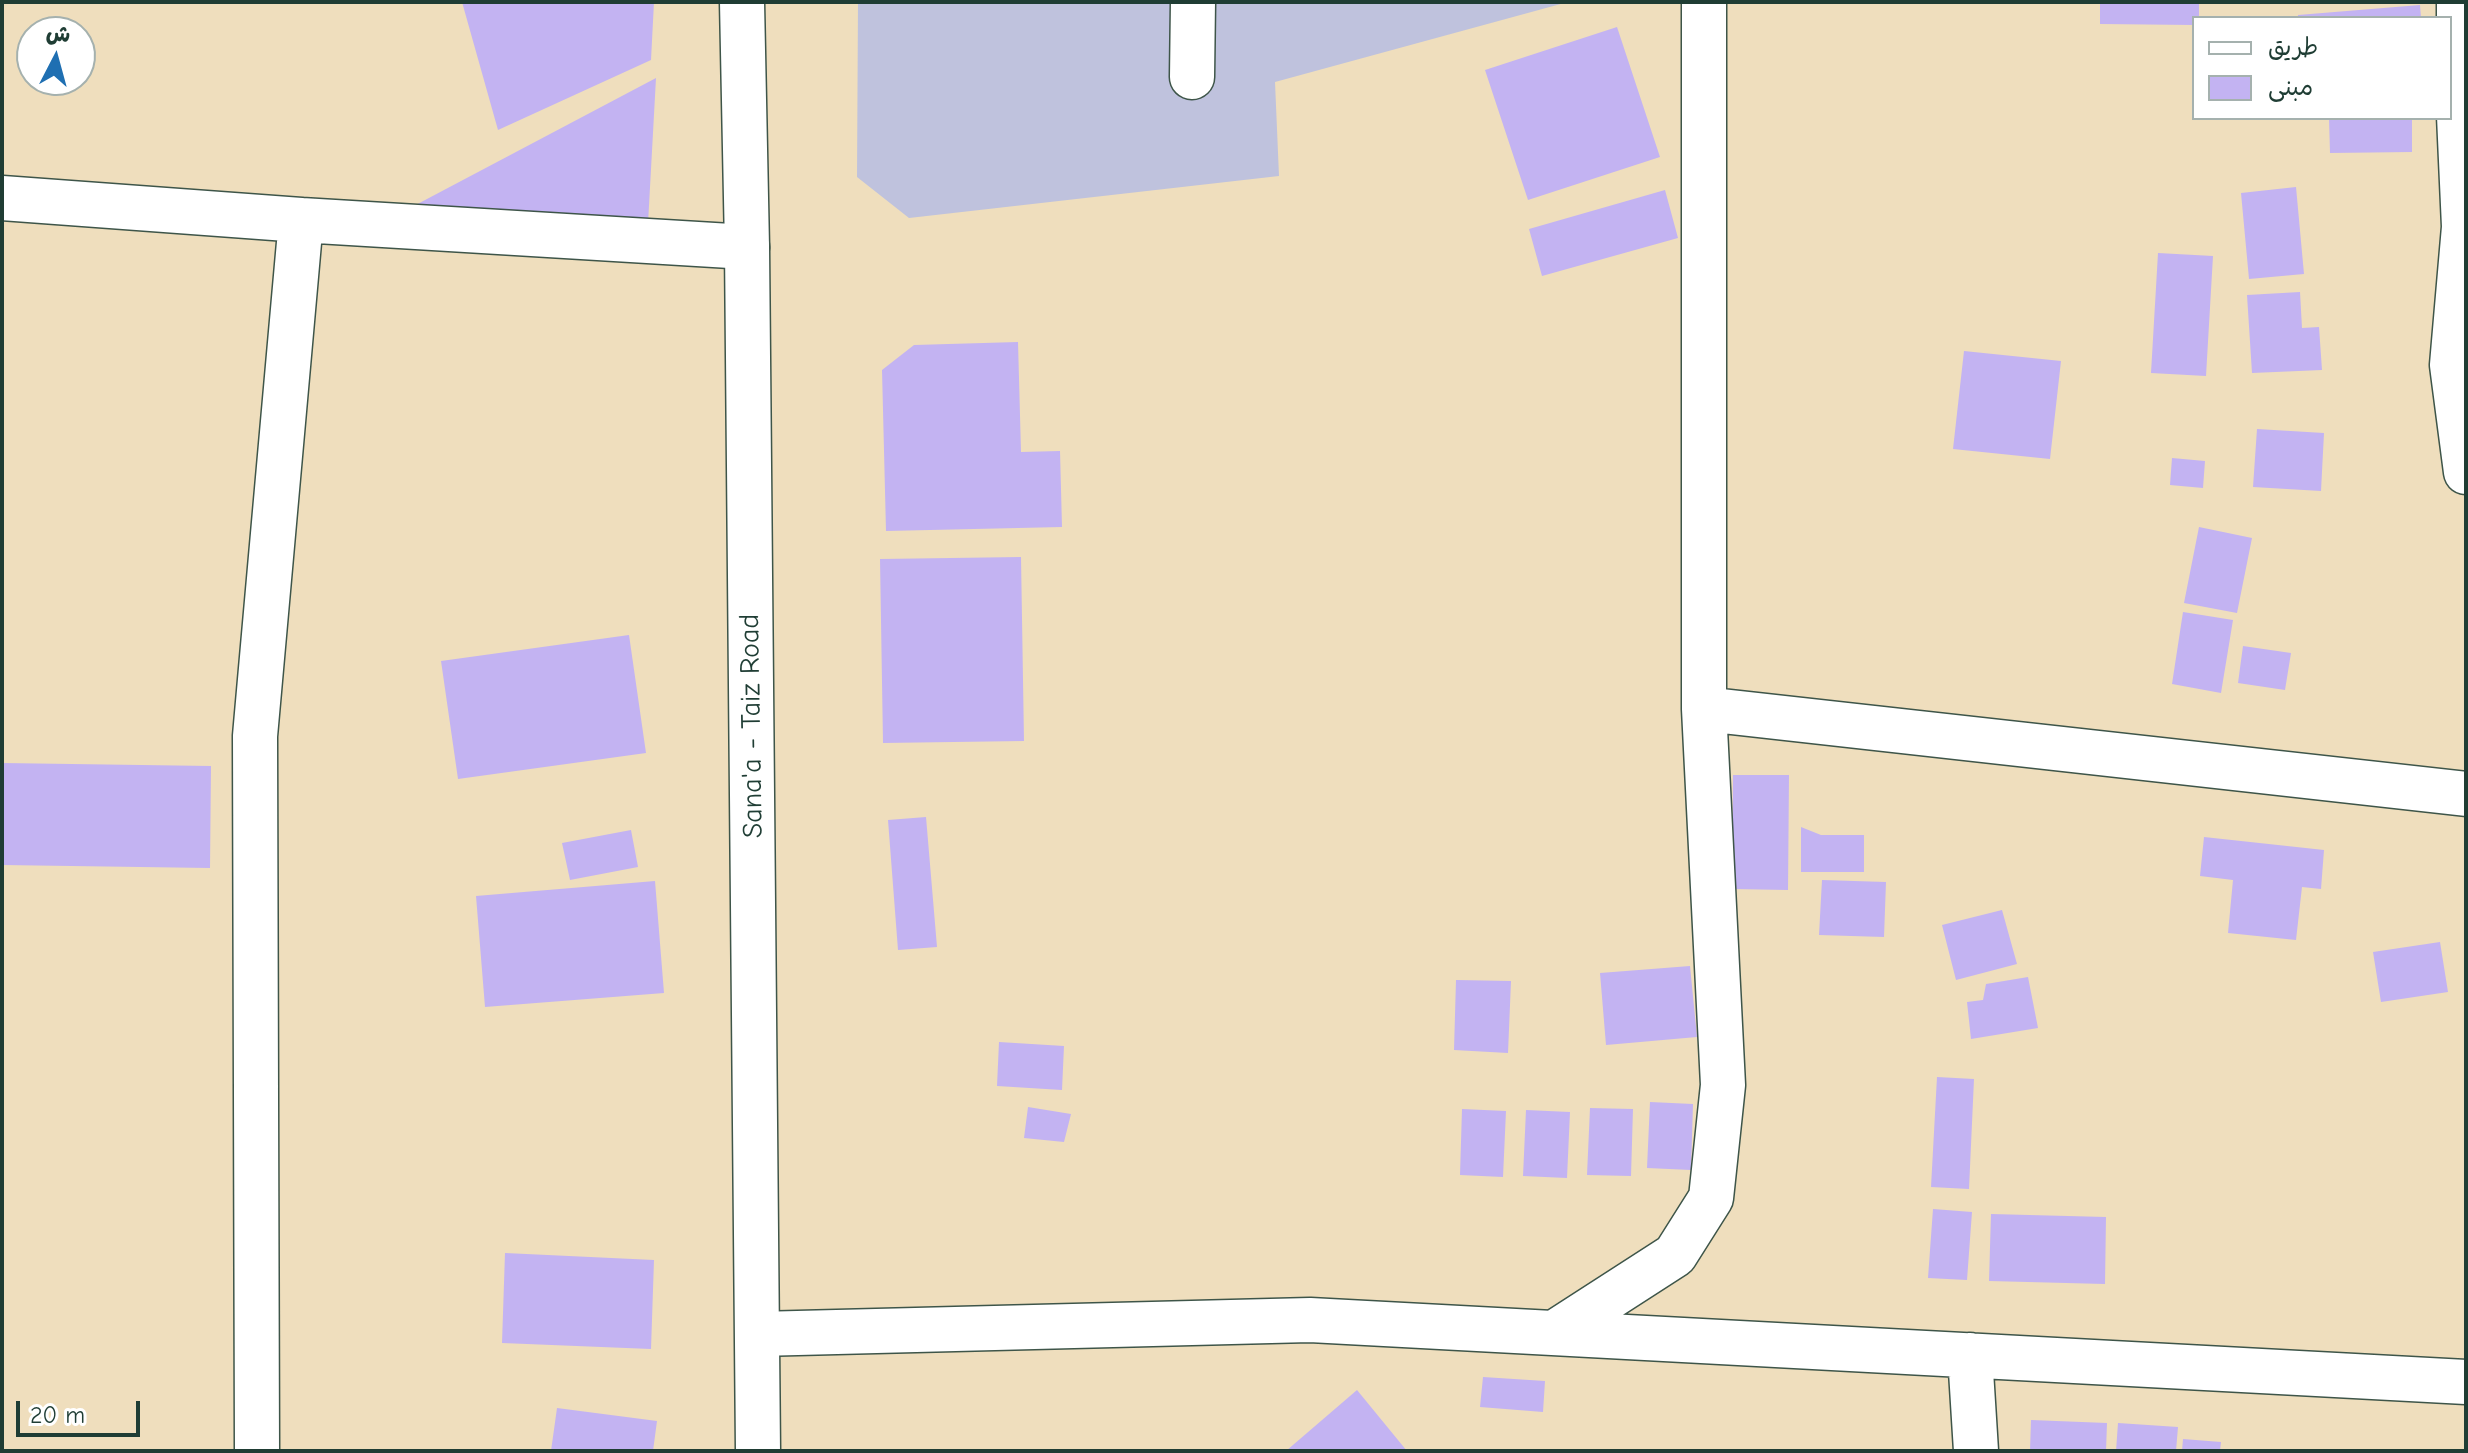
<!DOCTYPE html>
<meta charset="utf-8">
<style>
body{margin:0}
#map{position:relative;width:2468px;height:1453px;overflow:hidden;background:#efdebd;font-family:"Comic Neue","Playpen Sans Arabic",sans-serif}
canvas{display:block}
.frame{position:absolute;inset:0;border:4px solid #1f3d34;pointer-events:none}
.legend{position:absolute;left:2192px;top:16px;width:260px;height:104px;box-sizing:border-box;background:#fff;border:2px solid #a5b1ae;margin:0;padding:10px 14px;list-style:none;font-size:24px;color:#1f3d34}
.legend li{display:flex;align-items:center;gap:16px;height:40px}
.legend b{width:40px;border:2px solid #a5b1ae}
.north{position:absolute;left:16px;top:16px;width:80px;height:80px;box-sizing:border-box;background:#fff;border:2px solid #a5b1ae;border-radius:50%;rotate:6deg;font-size:22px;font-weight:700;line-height:32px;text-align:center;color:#1f3d34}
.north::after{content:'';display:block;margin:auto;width:28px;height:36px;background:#1f6fb2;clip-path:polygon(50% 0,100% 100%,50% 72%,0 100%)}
.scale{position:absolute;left:16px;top:1401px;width:124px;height:36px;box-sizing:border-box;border:4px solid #1f3d34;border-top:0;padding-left:10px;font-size:24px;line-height:28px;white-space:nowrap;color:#1f3d34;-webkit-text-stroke:6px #fff;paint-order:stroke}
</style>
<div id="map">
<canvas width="2468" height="1453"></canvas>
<div class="frame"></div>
<ul class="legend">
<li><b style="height:10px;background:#fff"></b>طريق</li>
<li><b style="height:22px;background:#c3b3f2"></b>مبنى</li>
</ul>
<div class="north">ش</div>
<div class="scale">20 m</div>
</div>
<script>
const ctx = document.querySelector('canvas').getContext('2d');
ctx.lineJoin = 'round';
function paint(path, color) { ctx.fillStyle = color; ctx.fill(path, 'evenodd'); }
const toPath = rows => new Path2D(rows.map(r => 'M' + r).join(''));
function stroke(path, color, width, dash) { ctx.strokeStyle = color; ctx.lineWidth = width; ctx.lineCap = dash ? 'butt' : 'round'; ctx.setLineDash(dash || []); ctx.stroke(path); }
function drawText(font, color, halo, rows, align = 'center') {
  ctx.font = font + ' "Comic Neue",sans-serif'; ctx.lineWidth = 6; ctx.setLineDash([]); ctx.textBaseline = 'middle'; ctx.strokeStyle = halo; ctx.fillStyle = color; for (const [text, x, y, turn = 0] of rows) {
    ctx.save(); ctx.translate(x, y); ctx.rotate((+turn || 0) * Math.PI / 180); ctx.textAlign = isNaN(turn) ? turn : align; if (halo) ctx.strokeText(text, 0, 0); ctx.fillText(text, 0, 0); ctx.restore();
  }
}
const industrial = toPath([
 [858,2,1568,2,1275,82,1279,176,909,218,857,177]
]);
const building = toPath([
 [462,2,654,2,651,60,498,130],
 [2100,2,2199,2,2199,18,2194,18,2194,25,2100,24],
 [2420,5,2421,18,2298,18,2298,15],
 [1617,27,1660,157,1528,200,1485,70],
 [656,78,647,242,374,227],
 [2329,118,2412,118,2412,152,2330,153],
 [2296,187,2304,274,2249,279,2241,193],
 [1665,190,1678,238,1542,276,1529,229],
 [2158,253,2213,256,2206,376,2151,373],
 [2300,292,2302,328,2319,327,2322,370,2252,373,2247,295],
 [1018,342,1021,452,1060,451,1062,527,886,531,882,370,914,345],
 [1964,351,2061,361,2050,459,1953,449],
 [2257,429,2324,433,2321,491,2253,487],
 [2172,458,2205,461,2203,488,2170,485],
 [2199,527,2252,538,2237,613,2184,603],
 [1021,557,1024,741,883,743,880,559],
 [2183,612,2233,620,2221,693,2172,684],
 [629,635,646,753,458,779,441,661],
 [2243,646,2291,653,2285,690,2238,683],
 [2,763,211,766,210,868,2,865],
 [1733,775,1789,775,1788,890,1732,889],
 [926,817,937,947,898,950,888,820],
 [1801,827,1821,835,1864,835,1864,872,1801,872],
 [631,830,638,867,570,880,562,843],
 [2204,837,2324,850,2321,889,2302,887,2296,940,2228,933,2233,880,2200,876],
 [1822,880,1886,882,1884,937,1819,935],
 [655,881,664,993,485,1007,476,896],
 [2002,910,2017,964,1956,980,1942,925],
 [2440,942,2448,992,2381,1002,2373,952],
 [1690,966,1697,1037,1606,1045,1600,973],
 [2028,977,2038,1028,1971,1039,1967,1002,1983,1000,1986,984],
 [1456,980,1511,981,1508,1053,1454,1050],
 [999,1042,1064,1046,1062,1090,997,1086],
 [1937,1077,1974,1079,1969,1189,1931,1187],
 [1650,1102,1693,1104,1691,1170,1647,1168],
 [1028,1107,1071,1114,1064,1142,1024,1138],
 [1590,1108,1633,1109,1631,1176,1587,1175],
 [1462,1109,1506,1111,1503,1177,1460,1175],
 [1526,1110,1570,1112,1567,1178,1523,1176],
 [1933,1209,1972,1212,1967,1280,1928,1278],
 [1991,1214,2106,1217,2105,1284,1989,1281],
 [505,1253,654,1260,651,1349,502,1343],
 [1483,1377,1545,1381,1543,1412,1480,1407],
 [1357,1390,1407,1451,1286,1451],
 [557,1408,657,1421,653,1451,551,1451],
 [2031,1420,2107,1423,2106,1451,2030,1451],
 [2118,1423,2178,1427,2176,1451,2116,1451],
 [2183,1439,2221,1442,2220,1451,2182,1451]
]);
const minor = toPath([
 [2459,2,2459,116,2464,227,2452,365,2466,472],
 [1192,77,1193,2],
 [2,198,301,220,747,247],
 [1704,709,2466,794],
 [1554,1333,1675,1255,1711,1198,1723,1085,1704,709,1704,2],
 [758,1334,1310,1320,2466,1382],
 [1970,1355,1976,1451],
 [257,1451,255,736,301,220]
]);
const highway = toPath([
 [742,2,747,247,758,1451]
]);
const streetNames = [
 ["Sana'a - Taiz Road",752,726,-91]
];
paint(industrial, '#bfc2dd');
paint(building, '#c3b3f2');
stroke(minor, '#3e5549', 47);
stroke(highway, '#3e5549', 47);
stroke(minor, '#fff', 44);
stroke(highway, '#fff', 44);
drawText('28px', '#1f3d34', '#fff', streetNames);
</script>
